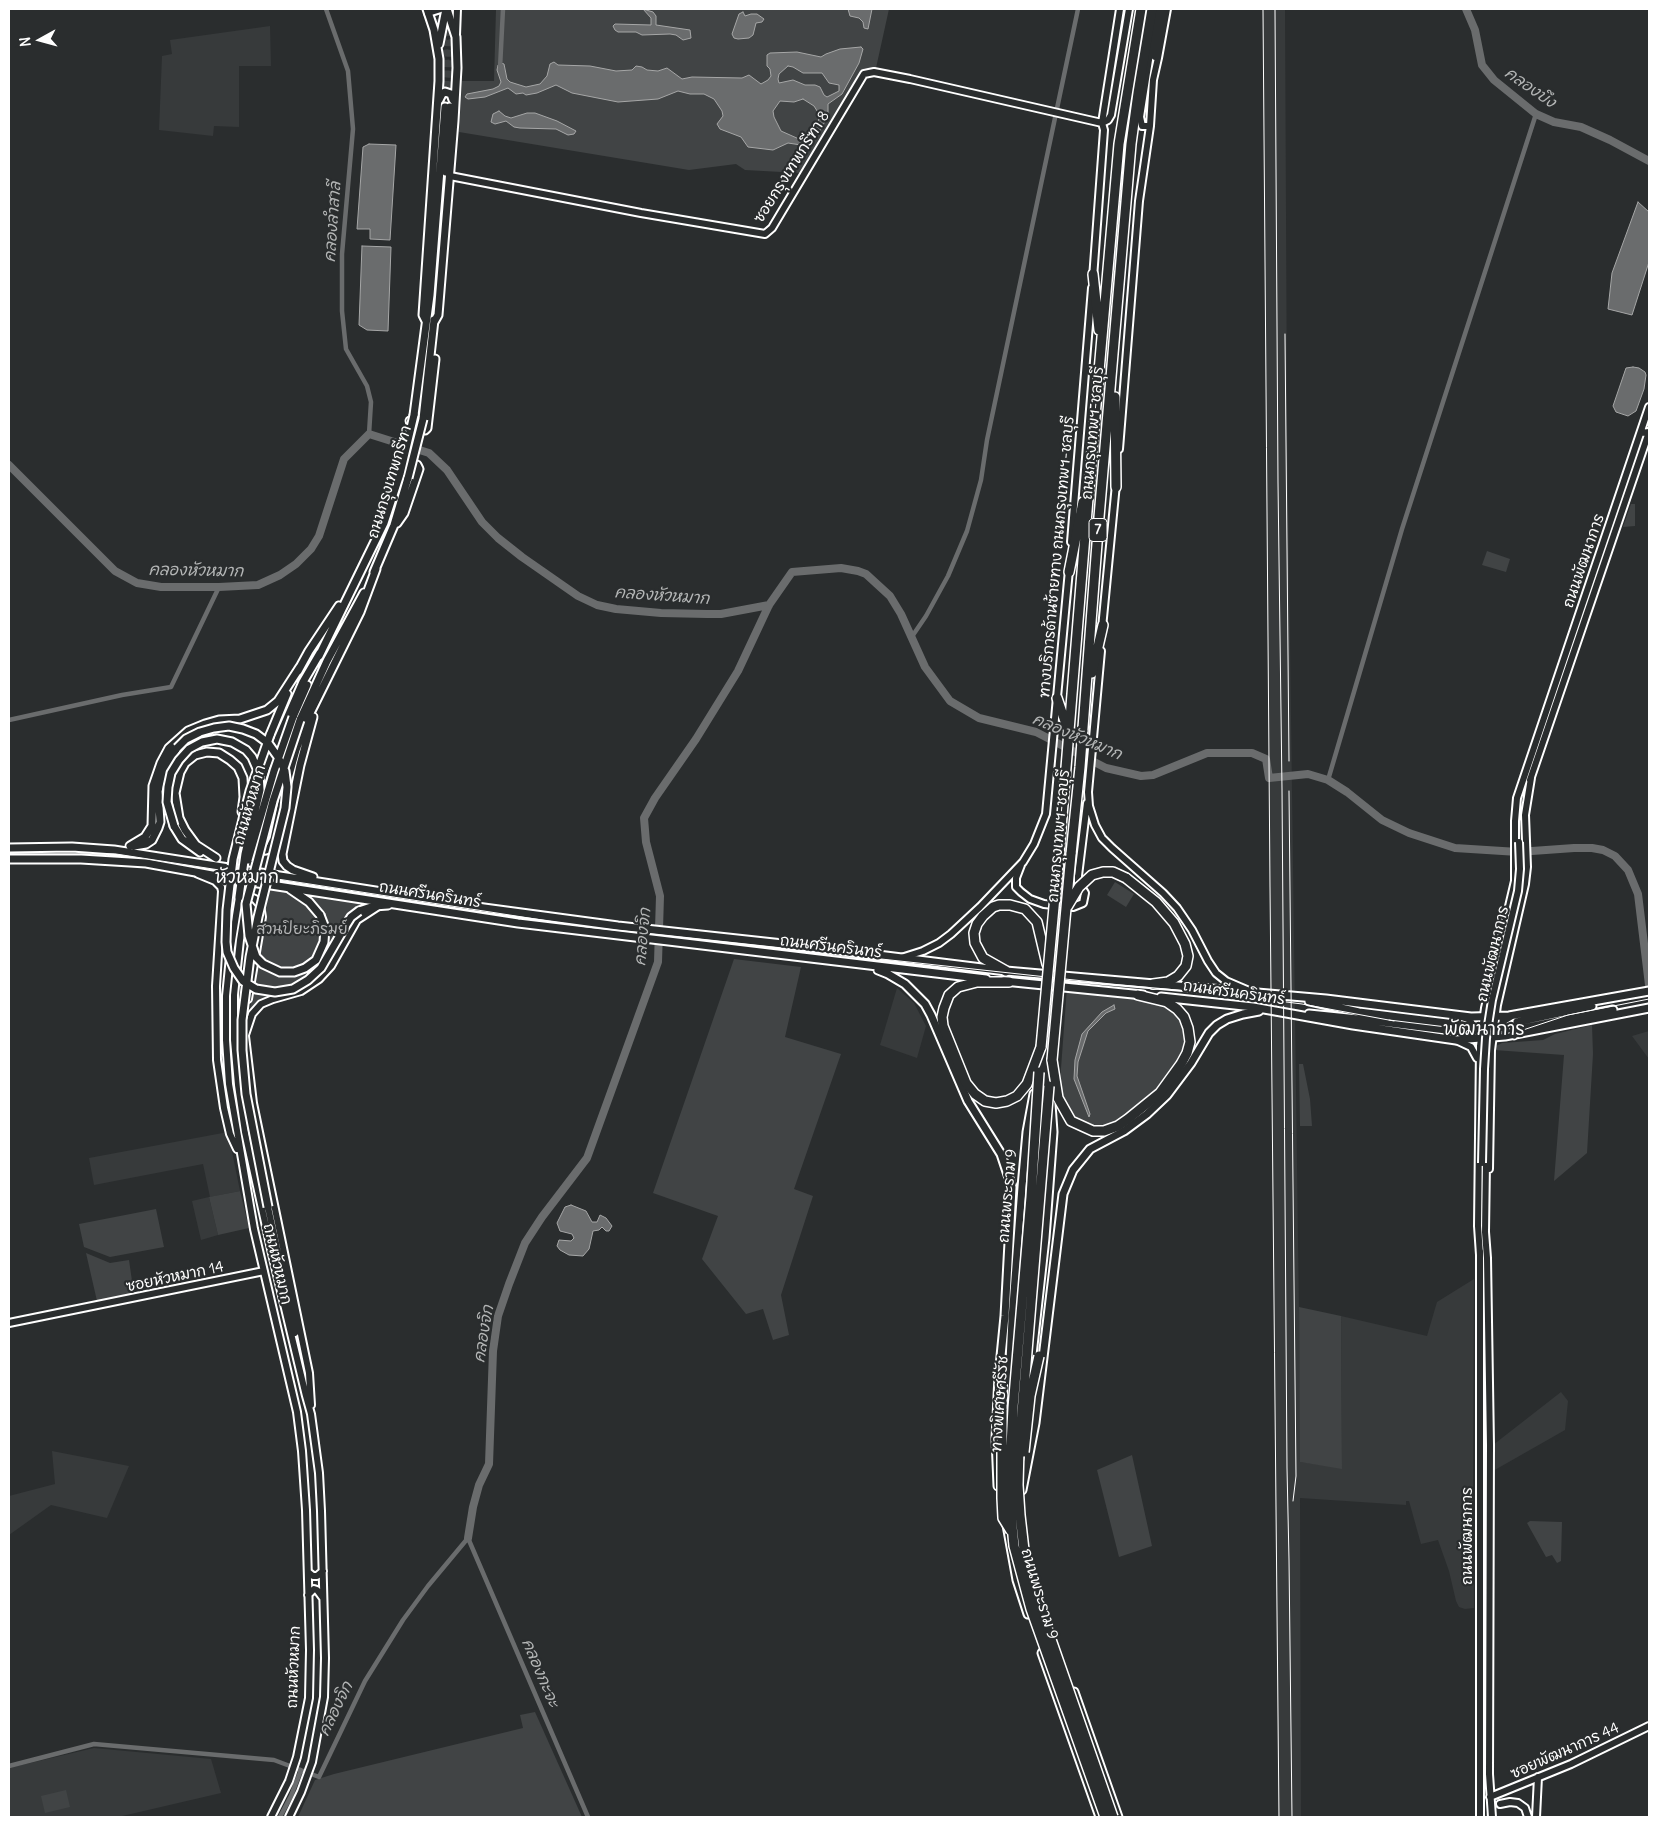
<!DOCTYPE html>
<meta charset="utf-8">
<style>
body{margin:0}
#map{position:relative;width:1658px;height:1826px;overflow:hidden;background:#2a2d2e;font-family:Delius,sans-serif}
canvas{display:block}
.frame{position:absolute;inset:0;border:10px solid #fff;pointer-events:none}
.north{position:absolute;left:15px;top:15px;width:50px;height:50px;-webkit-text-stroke:4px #2a2d2e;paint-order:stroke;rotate:263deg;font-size:14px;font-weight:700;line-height:20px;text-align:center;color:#fff}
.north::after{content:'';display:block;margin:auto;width:18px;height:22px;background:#fff;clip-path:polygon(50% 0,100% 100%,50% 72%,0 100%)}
</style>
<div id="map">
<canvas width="1658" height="1826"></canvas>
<div class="frame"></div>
<div class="north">N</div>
</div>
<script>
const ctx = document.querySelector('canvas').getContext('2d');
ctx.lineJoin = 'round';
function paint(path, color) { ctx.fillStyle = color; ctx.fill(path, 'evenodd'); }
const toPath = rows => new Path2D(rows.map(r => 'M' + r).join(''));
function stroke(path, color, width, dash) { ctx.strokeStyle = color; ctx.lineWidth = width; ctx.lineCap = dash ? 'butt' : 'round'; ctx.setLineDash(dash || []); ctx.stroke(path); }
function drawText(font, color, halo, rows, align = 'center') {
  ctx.font = font + ' Delius,"Playpen Sans Thai",sans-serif'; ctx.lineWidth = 4.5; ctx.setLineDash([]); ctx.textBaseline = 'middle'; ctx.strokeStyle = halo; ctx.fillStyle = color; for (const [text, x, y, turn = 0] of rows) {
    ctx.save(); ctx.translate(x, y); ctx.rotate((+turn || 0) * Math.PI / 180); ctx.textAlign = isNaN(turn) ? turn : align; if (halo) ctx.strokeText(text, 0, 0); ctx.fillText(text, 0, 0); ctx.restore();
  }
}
const built = toPath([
 [1263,9,1285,9,1287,417,1301,1462,1342,1468,1341,1316,1427,1336,1437,1302,1474,1279,1473,1482,1474,1608,1465,1609,1459,1607,1456,1601,1449,1571,1438,1540,1421,1544,1409,1501,1406,1501,1406,1505,1300,1498,1301,1817,1278,1817],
 [270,26,271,66,239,66,239,127,214,126,213,136,159,130,162,56,172,54,170,40],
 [897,988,914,1003,926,1026,917,1058,880,1045],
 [1649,1031,1649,1059,1632,1036],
 [228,1132,240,1191,210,1197,203,1164,94,1185,89,1158],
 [209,1197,218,1235,201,1240,192,1201],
 [1561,1392,1568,1401,1565,1430,1493,1471,1493,1445],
 [52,1451,129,1466,107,1518,51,1505,9,1535,9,1496,55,1484],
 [94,1748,211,1759,221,1793,118,1817,9,1817,9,1768]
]);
const green = toPath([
 [496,9,889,9,876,68,864,68,800,173,745,170,736,164,689,170,459,132,462,81,494,81],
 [1631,504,1635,504,1635,526,1623,527],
 [1487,551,1510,559,1506,572,1482,565],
 [1115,882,1134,894,1126,907,1107,895],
 [270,886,371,904,347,929,323,971,283,994,261,1000,250,1010,255,971],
 [734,959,801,967,785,1037,841,1054,794,1189,813,1196,781,1295,789,1335,773,1340,763,1309,746,1314,702,1259,718,1216,653,1193],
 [1067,987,1138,995,1177,1009,1190,1042,1160,1093,1104,1131,1083,1128,1063,1109,1060,1082],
 [1592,1025,1593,1054,1587,1153,1554,1181,1564,1055,1494,1050,1494,1047,1502,1043,1543,1040,1555,1034],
 [1299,1064,1303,1064,1310,1099,1312,1126,1300,1126],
 [240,1191,249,1228,218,1235,209,1197],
 [156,1209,164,1247,110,1257,84,1247,79,1224],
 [86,1253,110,1263,129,1260,134,1295,97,1301],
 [1299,1307,1341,1316,1342,1469,1300,1462],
 [1132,1455,1152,1546,1119,1557,1097,1470],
 [1530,1521,1562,1522,1561,1561,1557,1563,1552,1555,1546,1557,1527,1523],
 [535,1712,582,1817,298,1817,315,1780,334,1774,523,1728,520,1715],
 [66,1790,70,1807,45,1813,41,1796]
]);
const water = toPath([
 [643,9,653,12,656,16,656,25,690,30,691,38,683,40,676,35,670,34,642,35,636,32,618,32,615,30,613,26,615,24,651,25,651,18,643,9],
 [848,9,872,9,868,29,864,28,863,22,859,18,850,16,848,9],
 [743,12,745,16,751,14,757,14,764,19,762,22,756,23,753,35,749,38,738,39,734,38,732,34,739,14,743,12],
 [861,47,863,49,859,63,842,94,828,104,828,116,819,132,815,135,810,142,801,145,788,143,773,150,748,147,741,137,720,129,717,124,723,116,722,111,714,99,704,94,690,94,678,91,658,99,618,102,572,93,556,85,537,93,526,95,523,93,516,94,508,88,485,97,468,99,465,97,467,94,493,89,499,86,501,82,497,70,498,65,501,63,504,64,507,79,510,82,526,87,540,84,547,76,550,64,554,62,558,65,590,66,616,71,632,70,636,66,642,67,647,70,658,71,667,68,682,79,692,77,742,78,749,75,761,84,768,80,771,76,770,69,767,66,767,55,770,53,797,52,821,57,826,54,840,49,861,47],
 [788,66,793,67,803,73,822,73,829,83,839,85,839,91,827,97,824,95,820,87,815,85,805,85,793,80,779,83,778,79,779,74,788,66],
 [803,99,814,106,819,114,818,125,813,131,799,139,781,131,774,117,773,111,780,101,794,102,803,99],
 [499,111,505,116,511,118,527,113,535,113,557,121,576,131,574,134,568,135,556,129,520,128,514,127,506,121,495,124,491,122,493,114,499,111],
 [369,144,396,145,390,240,370,239,370,229,357,229,363,147,369,144],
 [1638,202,1649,212,1649,262,1632,315,1608,309,1612,273,1638,202],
 [362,246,391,247,388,331,367,330,359,325,362,246],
 [1633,367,1639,368,1645,372,1646,375,1644,389,1636,411,1628,416,1616,412,1613,406,1626,368,1633,367],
 [1114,1005,1115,1009,1106,1013,1088,1031,1078,1062,1077,1076,1090,1114,1089,1117,1074,1079,1075,1060,1082,1034,1102,1012,1114,1005],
 [571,1205,586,1211,592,1222,597,1222,600,1215,606,1218,612,1226,609,1231,606,1231,602,1227,599,1230,593,1231,589,1249,583,1256,569,1255,560,1250,557,1246,559,1240,571,1241,574,1238,572,1234,560,1231,557,1223,565,1207,571,1205]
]);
const canal = toPath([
 [326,9,348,71,353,129,342,254,342,311,346,349,367,386,371,402,369,434],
 [500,68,503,9],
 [911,638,926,616,948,576,967,531,981,480,987,440,1078,9],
 [9,720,122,695,171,687,219,587],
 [1328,780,1402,529,1536,114],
 [9,1766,94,1744,274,1760,319,1777,365,1681,403,1620,428,1586,468,1538,588,1817],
 [280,1817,291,1796,301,1770]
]);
const river = toPath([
 [1466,9,1475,30,1482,65,1494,80,1536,114,1554,122,1581,127,1610,140,1649,161],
 [9,465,115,571,137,583,161,587,219,587,258,585,280,575,296,564,311,549,319,536,344,459,369,434,429,453,447,470,482,522,498,538,522,557,578,596,597,605,616,609,661,613,707,614,721,614,769,605],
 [468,1538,473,1507,479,1485,489,1464,493,1351,498,1316,509,1284,525,1243,542,1217,587,1158,658,962,660,896,646,842,644,818,655,798,696,739,738,671,769,605,792,572,841,568,858,571,866,574,890,596,901,614,925,667,950,701,979,718,1036,732,1106,768,1141,776,1153,775,1207,753,1252,753,1266,759,1269,778,1308,774,1328,780,1347,792,1382,820,1409,833,1455,848,1518,852,1574,848,1592,848,1603,850,1615,856,1628,870,1638,894,1649,985]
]);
const secondaryTunnel = toPath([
 [1488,1817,1493,1808,1500,1804]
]);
const primaryTunnel = toPath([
 [434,9,444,43,446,62,445,107],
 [444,19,450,42,450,107],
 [1463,1025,1488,1026,1517,1022],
 [1462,1032,1488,1033,1518,1029]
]);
const secondary = toPath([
 [428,13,441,9],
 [456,35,457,9],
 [1155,57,1162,9],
 [1150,126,1142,126,1140,117,1157,9],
 [450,176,641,213,765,234,772,228,864,74,874,72,910,79,1102,123,1108,120,1111,115,1129,9],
 [1093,278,1104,130,1102,123,1120,9],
 [1119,449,1139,201,1150,126,1153,80,1158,58,1167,9],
 [1071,542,1092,288],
 [1102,628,1116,484],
 [1101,651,1088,792,1089,806,1095,825,1102,838,1112,848,1163,893,1177,908,1192,930,1208,961,1216,973,1226,981,1247,990],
 [1530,780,1649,432,1641,433],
 [1021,865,1016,878,1016,887,1021,892,1030,899,1044,904,1073,907,1083,903,1085,893,1078,882,1078,876,1087,803],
 [198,874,215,881,221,887,222,891,216,986,217,1060,224,1108,230,1134,237,1149],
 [239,897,231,947,226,996,226,1040,229,1084,254,1229,297,1412,302,1451,306,1510,310,1650,309,1698,297,1757,289,1781,271,1817],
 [222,903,227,894,240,892,255,899,260,905,262,917,248,999],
 [245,909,240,940,234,995,234,1040,238,1085,245,1132,272,1254,306,1396,311,1414,319,1473,321,1511,325,1658,324,1697,312,1762,301,1792,289,1817],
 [901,958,923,951,939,943,951,934,980,907,1023,862,1034,844,1046,814,1069,570],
 [245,1035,252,1014,261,1004,273,999,301,991,319,979,331,966,357,920,377,907],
 [245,1036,253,1103,309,1373,311,1405],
 [1456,1040,1471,1047,1477,1058],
 [1486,1163,1485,1232,1487,1258,1490,1445,1489,1774,1492,1817],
 [1489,1169,1491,1050,1497,1005,1525,884,1527,867,1525,815,1531,778],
 [268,1207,295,1333],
 [1480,1251,1480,1817],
 [1480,1255,1478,1226,1480,1046,1485,1008,1515,881,1515,821,1517,798,1649,407],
 [9,1323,264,1271],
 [308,1572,313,1576,317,1576,323,1571],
 [308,1595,314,1589,317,1590,323,1598],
 [1490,1797,1571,1764,1649,1726],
 [1500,1804,1510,1802,1518,1803,1525,1808,1528,1817],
 [1536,1817,1538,1777]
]);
const primary = toPath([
 [439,44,446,9],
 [439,100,442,94,445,92,451,94,453,100],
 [446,172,450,107],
 [426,321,423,315,439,81,439,59,434,30,427,9],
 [434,322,438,315,454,121,457,68,456,37,447,9],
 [414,415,430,295,445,107],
 [423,419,434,320],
 [410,421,412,425,425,430,427,428,435,359],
 [382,518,399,462,402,461,417,465,419,469,404,513,397,523],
 [374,572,394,525,408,478],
 [319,656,384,523,400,474],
 [298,671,309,651,339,606],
 [293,717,307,685],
 [313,717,300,765,282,854,283,861,287,866,293,870,313,877],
 [300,720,327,661,364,593],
 [270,735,287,694],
 [287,782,296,750,310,713,360,612,376,569],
 [260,785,266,767,303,682,320,653],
 [253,807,244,837,244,845,246,847,258,851,266,850,269,849,274,839,284,793],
 [174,826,182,839,200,852],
 [130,846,145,837,152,826,153,786,161,763,169,748,188,731,205,724,219,720,240,719,267,710,278,701,300,667],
 [134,846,146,844,152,840,158,828,160,822,158,791,163,772,177,748],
 [9,848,72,847,114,850,484,908,618,926,838,950,1006,971,1326,999,1471,1017,1509,1016,1649,991],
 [216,858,196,845,185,830,179,818,175,793,180,772,185,763,195,755,207,752,219,753,230,760,238,767,243,778,244,797,242,812],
 [9,859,81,859,146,863,245,881,518,923,986,979],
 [290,889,309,902,320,915],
 [359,911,374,906,388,905],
 [878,970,888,974,905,984,925,1004,931,1015,968,1101,1001,1154,1012,1187,1005,1316,999,1376,996,1438,998,1486],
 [1004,981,1143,995],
 [1161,997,1253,1007,1353,1025,1456,1040,1505,1036,1649,1008],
 [1309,1001,1359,1012,1463,1025],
 [1309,1014,1358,1019,1462,1032],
 [1511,1016,1503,1021,1503,1026,1507,1032,1514,1035],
 [1463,1017,1469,1019,1474,1029,1471,1035,1464,1039],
 [1517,1022,1592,1006],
 [1518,1029,1613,1010],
 [1029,1382,1045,1238,1053,1132,1051,1104],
 [1006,1447,1012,1319,1022,1187,1027,1132,1034,1094],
 [1022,1490,1035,1423,1063,1194,1073,1170,1090,1149,1124,1131,1147,1114,1167,1095,1191,1063,1209,1033,1217,1025,1227,1019,1243,1014,1259,1011],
 [1007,1525,1017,1580,1028,1614],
 [1042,1653,1100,1817],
 [1074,1692,1118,1817]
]);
const highway = toPath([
 [1093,274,1099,330],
 [1115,397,1116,487],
 [1069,572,1083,502],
 [1092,673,1103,625],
 [1057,698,1067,727],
 [1059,853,1091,462,1119,144,1141,9],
 [1071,854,1080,767,1099,517,1131,144,1138,93,1152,9],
 [1126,878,1156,902,1174,923,1185,944,1188,956,1186,966,1178,976,1168,982,1153,984],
 [1006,971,983,958,975,943,974,933,977,924,983,916,993,907,999,905,1010,905,1025,909,1037,922,1047,964],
 [1009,982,977,982,958,987,949,995,944,1008,942,1017,943,1026,966,1083,975,1094,985,1101,996,1103,1007,1101,1017,1096,1027,1084,1041,1047],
 [1052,1060,1058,1098,1071,1121,1093,1131,1104,1131,1118,1126,1128,1119,1160,1093,1181,1064,1187,1053,1190,1042,1188,1028,1184,1017,1177,1009,1167,1002,1138,995]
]);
const rail = toPath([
 [1263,9,1270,887,1279,1817],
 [1275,9,1278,483,1282,789,1287,1468,1289,1560,1292,1817],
 [1285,334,1289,761],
 [1289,791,1296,1476,1293,1501],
 [9,854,116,854,587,927,1111,984,1232,995,1302,1004,1394,1021],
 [1389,1020,1504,1034,1523,1030,1568,1015,1649,999]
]);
const secondaryBridge = toPath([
 [1482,1163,1484,1069,1486,1038,1492,1000,1518,891,1520,869,1519,842]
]);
const primaryBridge = toPath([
 [400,474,414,415],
 [408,478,423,419],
 [300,720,273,801,246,904,249,936,256,957,263,964,280,972,294,972,305,968,316,960,324,942,325,928,320,915],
 [270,735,250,791,233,859,227,910,226,942,227,952,234,968,243,981,256,989,275,992,293,989,308,980,321,968,346,925,351,917,359,911],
 [177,748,186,739,200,732,214,728,229,726,243,729,256,734,268,743,278,757,285,771,287,787,285,808,258,917,250,957,242,1020,242,1050,246,1094,268,1207],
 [174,826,167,802,168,787,171,773,179,760,189,749,202,742,217,739,232,742,246,750,252,757,259,773,260,790,245,854,239,897],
 [248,860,274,771,293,717]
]);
const highwayBridge = toPath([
 [1067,907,1079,887,1092,875,1103,872,1113,872,1126,878],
 [1041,1047,1059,853],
 [1052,1060,1071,854],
 [1039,1072,1031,1197,1013,1408,1009,1484,1011,1515,1014,1546,1031,1609,1105,1817],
 [1049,1086,1019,1448,1018,1485,1020,1515,1024,1550,1040,1608,1113,1817],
 [1002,1384,1002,1498,1003,1518,1011,1531],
 [1024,1452,1030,1396,1039,1356]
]);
const shields = [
 [1098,530,18]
];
const shieldNames = [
 ["7",1098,530]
];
const streetNames = [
 ["ซอยกรุงเทพกรีฑา 8",792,167,-58],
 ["ถนนกรุงเทพฯ-ชลบุรี",1093,433,-85],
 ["ถนนกรุงเทพกรีฑา",390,482,-73],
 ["ทางบริการด้านซ้ายทาง ถนนกรุงเทพฯ-ชลบุรี",1057,557,-85],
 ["ถนนพัฒนาการ",1584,561,-71],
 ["ถนนหัวหมาก",250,805,-74],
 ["ถนนกรุงเทพฯ-ชลบุรี",1059,836,-85],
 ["ถนนศรีนครินทร์",430,895,9],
 ["ถนนศรีนครินทร์",831,947,7],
 ["ถนนพัฒนาการ",1493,954,-77],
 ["ถนนศรีนครินทร์",1234,993,8],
 ["ถนนพระราม 9",1008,1196,-85],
 ["ถนนหัวหมาก",277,1264,77],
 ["ซอยหัวหมาก 14",175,1277,-12],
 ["ทางพิเศษศรีรัช",1000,1404,-86],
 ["ถนนพัฒนาการ",1468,1536,-90],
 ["ถนนพระราม 9",1039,1594,73],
 ["ถนนหัวหมาก",294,1667,-88],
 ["ซอยพัฒนาการ 44",1565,1751,-24]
];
const parkNames = [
 ["สวนปิยะภิรมย์",302,930]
];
const waterNames = [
 ["คลองบึง",1530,88,35],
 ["คลองลำสาลี",333,222,-86],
 ["คลองหัวหมาก",196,571,1],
 ["คลองหัวหมาก",662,596,4],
 ["คลองหัวหมาก",1077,737,23],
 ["คลองจิก",643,937,-85],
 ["คลองจิก",484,1334,-81],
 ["คลองกะจะ",540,1673,67],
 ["คลองจิก",336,1709,-64]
];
const quarterNames = [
 ["หัวหมาก",247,878],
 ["พัฒนาการ",1484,1030]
];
paint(built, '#373a3b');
paint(green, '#414445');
paint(water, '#6a6c6d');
stroke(water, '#a6a7a7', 1);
stroke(canal, '#6a6c6d', 4.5);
stroke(river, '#6a6c6d', 8);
stroke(secondaryTunnel, '#3f4243', 6, [6, 3]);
stroke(primaryTunnel, '#3f4243', 7, [7, 3.5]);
stroke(secondary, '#fff', 10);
stroke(primary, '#fff', 11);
stroke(highway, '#fff', 12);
stroke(secondary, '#2a2d2e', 6);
stroke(primary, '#2a2d2e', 7);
stroke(highway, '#2a2d2e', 9);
stroke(rail, '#fff', 1);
stroke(secondaryBridge, '#fff', 10, []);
stroke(primaryBridge, '#fff', 11, []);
stroke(highwayBridge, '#fff', 12, []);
stroke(secondaryBridge, '#2a2d2e', 6);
stroke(primaryBridge, '#2a2d2e', 7);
stroke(highwayBridge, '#2a2d2e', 9);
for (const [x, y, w] of shields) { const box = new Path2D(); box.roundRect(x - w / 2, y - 11.5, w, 23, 4); ctx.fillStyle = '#2a2d2e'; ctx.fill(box); stroke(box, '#fff', 1); }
drawText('bold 14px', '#fff', null, shieldNames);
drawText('15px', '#fff', '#2a2d2e', streetNames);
drawText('15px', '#b3b4b5', '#2a2d2e', parkNames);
drawText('italic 16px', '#b4b6b6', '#2a2d2e', waterNames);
drawText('18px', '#fff', '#2a2d2e', quarterNames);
</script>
